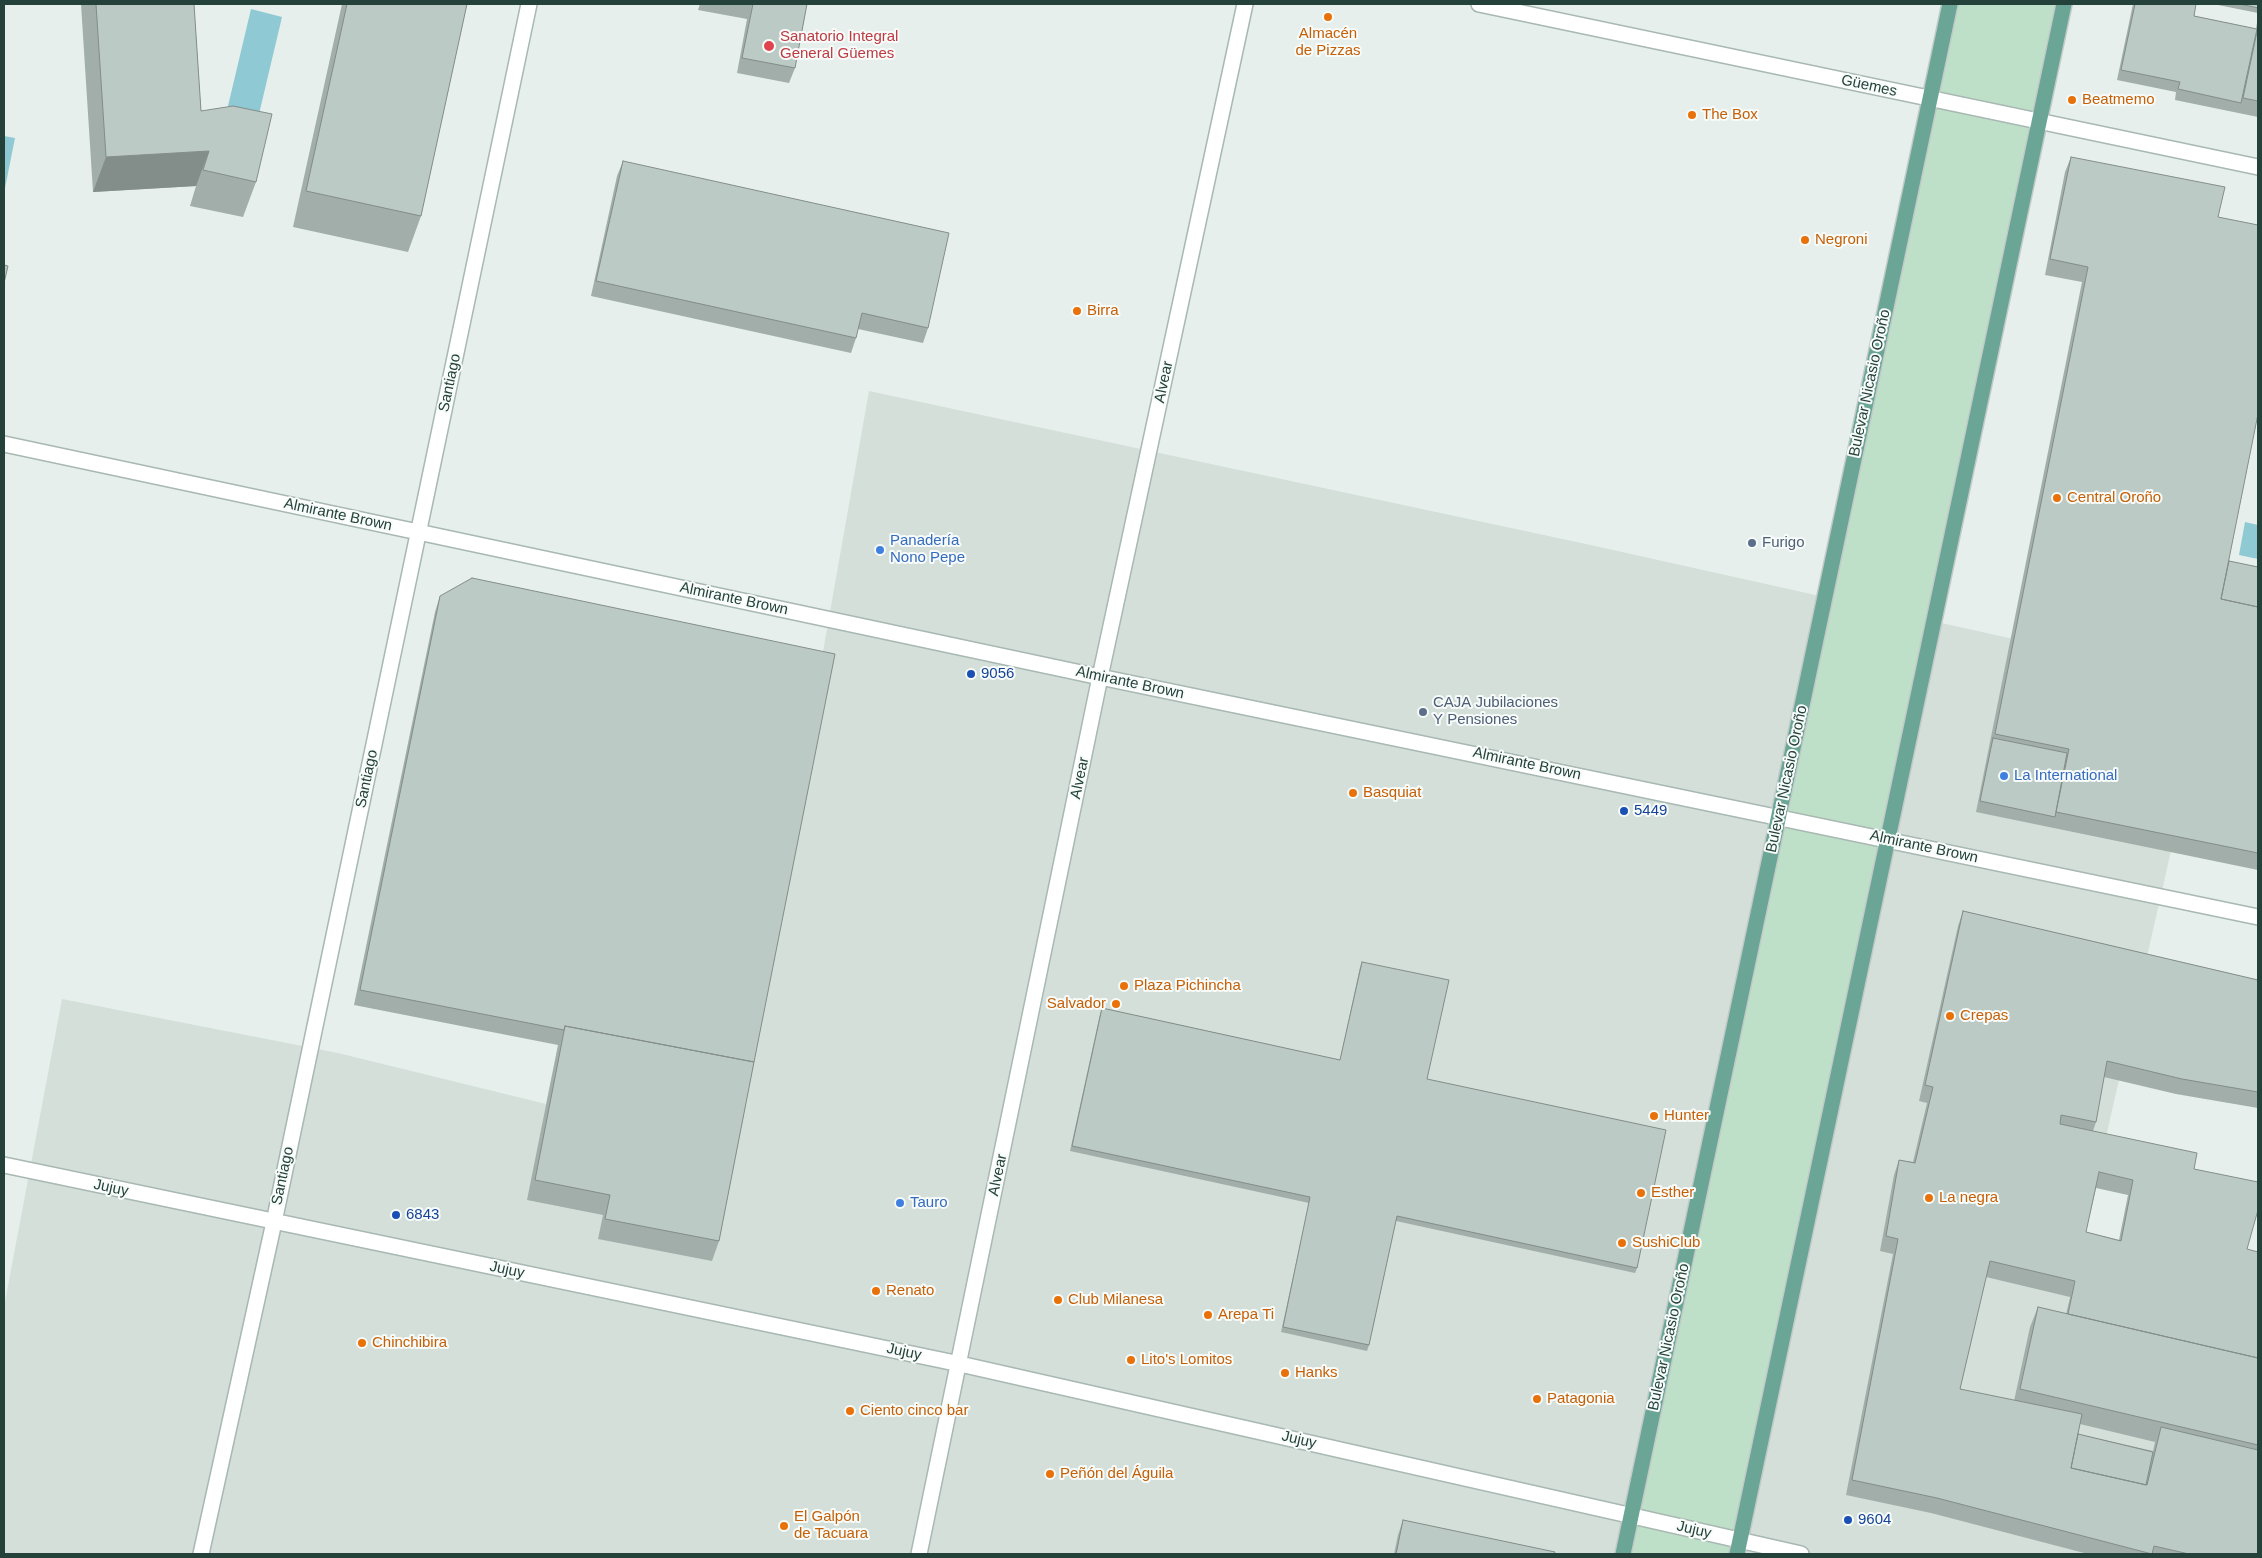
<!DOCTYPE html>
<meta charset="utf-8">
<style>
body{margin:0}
#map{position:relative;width:2262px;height:1558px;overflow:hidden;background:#e6efeb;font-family:Arial,sans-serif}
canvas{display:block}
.frame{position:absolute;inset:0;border:5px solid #24423a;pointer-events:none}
</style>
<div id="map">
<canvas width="2262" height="1558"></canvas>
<div class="frame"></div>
</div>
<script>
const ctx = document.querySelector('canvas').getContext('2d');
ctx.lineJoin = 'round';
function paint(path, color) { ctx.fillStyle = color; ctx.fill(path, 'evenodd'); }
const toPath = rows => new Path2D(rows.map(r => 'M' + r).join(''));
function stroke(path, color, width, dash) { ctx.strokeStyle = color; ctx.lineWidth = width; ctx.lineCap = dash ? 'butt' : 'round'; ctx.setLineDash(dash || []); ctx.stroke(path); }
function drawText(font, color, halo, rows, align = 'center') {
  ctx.font = font + ' Arial,sans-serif'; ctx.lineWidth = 4; ctx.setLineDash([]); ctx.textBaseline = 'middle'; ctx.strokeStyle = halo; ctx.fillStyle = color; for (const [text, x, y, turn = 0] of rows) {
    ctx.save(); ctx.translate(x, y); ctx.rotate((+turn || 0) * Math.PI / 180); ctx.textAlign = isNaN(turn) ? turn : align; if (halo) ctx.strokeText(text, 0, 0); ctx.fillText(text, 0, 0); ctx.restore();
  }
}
const built = toPath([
 [869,391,1586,544,2207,682,2171,851,2046,1401,2258,1451,2258,1554,4,1554,4,1307,62,999,338,1053,546,1104,558,1045,747,1082]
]);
const green = toPath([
 [1950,4,2064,4,1737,1554,1623,1554]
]);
const water = toPath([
 [251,9,282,17,259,114,228,106],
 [4,136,15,138,5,188,4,188],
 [2245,522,2258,525,2258,559,2239,555]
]);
const minor = toPath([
 [1479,4,2258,167],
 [4,444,1100,677,2258,917],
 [4,1165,960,1364,1801,1554],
 [201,1554,274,1222,529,4],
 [919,1554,1100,677,1245,4]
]);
const primary = toPath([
 [1623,1554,1950,4],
 [1737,1554,2064,4]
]);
const wall = toPath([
 [81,4,194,4,201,111,256,182,243,217,190,206,196,186,93,192],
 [342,4,467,4,421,216,408,252,293,227],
 [700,4,807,4,795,68,789,83,737,73,747,19,698,10],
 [2133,4,2196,4,2194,16,2256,29,2258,16,2258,117,2175,100,2176,92,2117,80],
 [2213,4,2258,4,2258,13],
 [2071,157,2218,217,2229,561,2258,567,2258,870,1976,812,2082,282,2045,275,2065,172],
 [623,161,928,328,923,343,858,329,856,338,851,353,591,296,617,176],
 [440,596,754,1062,719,1241,712,1261,598,1239,603,1215,527,1200,558,1045,354,1005,435,612],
 [1963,911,2258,980,2258,1108,2176,1094,2104,1077,2096,1122,2093,1131,2194,1169,2247,1249,2258,1252,2258,1554,2088,1554,1931,1513,1846,1495,1893,1254,1880,1251,1894,1175,1899,1160,1913,1162,1927,1103,1919,1101,1958,926],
 [2096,1188,2128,1195,2119,1240,2086,1232],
 [1986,1277,2070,1297,2066,1314,2038,1307,2030,1327,2014,1401,1960,1389],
 [2080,1424,2155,1442,2153,1451,2078,1434],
 [1362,962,1427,1079,1637,1268,1635,1273,1396,1221,1369,1345,1367,1351,1281,1332,1309,1203,1070,1151,1100,1014,1102,1008,1340,1060,1360,967],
 [1403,1520,1554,1554,1394,1554,1398,1535]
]);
const shadedWall = toPath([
 [209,151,196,186,93,192,106,157]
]);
const building = toPath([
 [96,4,194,4,201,111,233,106,272,114,256,182,203,170,209,151,106,157,96,4],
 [347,4,467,4,421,216,306,191,347,4],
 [753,4,807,4,795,68,742,58,753,4],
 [2135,4,2196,4,2194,16,2257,29,2241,103,2178,89,2180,82,2121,70,2135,4],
 [2240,4,2258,4,2258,8,2240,4],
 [2258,27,2258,101,2243,98,2258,27],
 [2071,157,2225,187,2218,217,2258,225,2258,414,2221,599,2258,607,2258,853,2056,812,2069,749,1995,734,2088,267,2050,259,2071,157],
 [623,161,949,233,928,328,862,313,856,338,596,281,623,161],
 [4,265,8,266,4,283,4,265],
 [2229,561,2258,567,2258,607,2221,599,2229,561],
 [472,578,835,654,754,1062,565,1026,564,1030,360,990,440,596,472,578],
 [1993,738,2067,753,2055,817,1980,801,1993,738],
 [1963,911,2258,980,2258,1092,2182,1079,2107,1061,2096,1122,2061,1115,2060,1124,2197,1153,2194,1169,2258,1182,2258,1210,2247,1249,2258,1252,2258,1358,2068,1314,2075,1281,1990,1261,1960,1389,2082,1414,2071,1468,2147,1485,2161,1427,2258,1450,2258,1554,2189,1554,2154,1546,2152,1554,1937,1498,1852,1480,1898,1239,1886,1236,1899,1160,1915,1163,1933,1087,1925,1085,1963,911],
 [2099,1172,2133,1180,2121,1241,2086,1232,2099,1172],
 [1362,962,1449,980,1427,1079,1666,1130,1637,1268,1397,1216,1369,1345,1283,1327,1310,1197,1072,1146,1102,1008,1340,1060,1362,962],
 [565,1026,754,1062,719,1241,605,1219,610,1195,535,1180,565,1026],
 [2038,1307,2258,1358,2258,1445,2020,1389,2038,1307],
 [2078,1434,2153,1452,2146,1485,2071,1468,2078,1434],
 [1403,1520,1555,1552,1554,1554,1396,1554,1403,1520]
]);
const markers = [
 [1328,17,5,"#e8710a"],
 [769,46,6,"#e0444e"],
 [2072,100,5,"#e8710a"],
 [1692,115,5,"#e8710a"],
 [1805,240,5,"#e8710a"],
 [1077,311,5,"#e8710a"],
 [2057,498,5,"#e8710a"],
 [1752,543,5,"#5c6f8a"],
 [880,550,5,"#3f7fe0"],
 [971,674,5,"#1a4fb4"],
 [1423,712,5,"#5c6f8a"],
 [2004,776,5,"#3f7fe0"],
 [1353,793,5,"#e8710a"],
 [1624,811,5,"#1a4fb4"],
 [1124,986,5,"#e8710a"],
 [1116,1004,5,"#e8710a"],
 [1950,1016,5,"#e8710a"],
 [1654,1116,5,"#e8710a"],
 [1641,1193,5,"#e8710a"],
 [1929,1198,5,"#e8710a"],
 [900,1203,5,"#3f7fe0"],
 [396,1215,5,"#1a4fb4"],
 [1622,1243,5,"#e8710a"],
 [876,1291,5,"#e8710a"],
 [1058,1300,5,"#e8710a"],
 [1208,1315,5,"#e8710a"],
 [362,1343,5,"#e8710a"],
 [1131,1360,5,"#e8710a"],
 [1285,1373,5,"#e8710a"],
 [1537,1399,5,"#e8710a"],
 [850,1411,5,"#e8710a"],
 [1050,1474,5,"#e8710a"],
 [1848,1520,5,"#1a4fb4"],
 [784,1526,5,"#e8710a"]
];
const foodNames = [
 ["Almacén",1328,34,"center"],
 ["de Pizzas",1328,51,"center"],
 ["Beatmemo",2082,100],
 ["The Box",1702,115],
 ["Negroni",1815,240],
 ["Birra",1087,311],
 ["Central Oroño",2067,498],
 ["Basquiat",1363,793],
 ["Plaza Pichincha",1134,986],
 ["Salvador",1106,1004,"right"],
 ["Crepas",1960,1016],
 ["Hunter",1664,1116],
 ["Esther",1651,1193],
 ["La negra",1939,1198],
 ["SushiClub",1632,1243],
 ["Renato",886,1291],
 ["Club Milanesa",1068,1300],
 ["Arepa Ti",1218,1315],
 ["Chinchibira",372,1343],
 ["Lito's Lomitos",1141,1360],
 ["Hanks",1295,1373],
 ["Patagonia",1547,1399],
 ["Ciento cinco bar",860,1411],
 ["Peñón del Águila",1060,1474],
 ["El Galpón",794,1517],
 ["de Tacuara",794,1534]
];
const healthNames = [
 ["Sanatorio Integral",780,37],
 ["General Güemes",780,54]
];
const streetNames = [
 ["Güemes",1869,86,12],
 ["Alvear",1164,382,-78],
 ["Santiago",450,383,-78],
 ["Bulevar Nicasio Oroño",1870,383,-78],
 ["Almirante Brown",338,515,12],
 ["Almirante Brown",734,599,12],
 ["Almirante Brown",1130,683,12],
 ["Almirante Brown",1527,764,12],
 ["Alvear",1080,778,-78],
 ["Santiago",367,779,-78],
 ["Bulevar Nicasio Oroño",1787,779,-78],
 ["Almirante Brown",1924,847,12],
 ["Alvear",998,1175,-78],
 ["Santiago",283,1176,-78],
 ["Jujuy",111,1188,12],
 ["Jujuy",507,1270,12],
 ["Bulevar Nicasio Oroño",1669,1337,-78],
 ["Jujuy",904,1352,12],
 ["Jujuy",1299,1440,13],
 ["Jujuy",1694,1530,13]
];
const shopNames = [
 ["Panadería",890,541],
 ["Nono Pepe",890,558],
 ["La International",2014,776],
 ["Tauro",910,1203]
];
const serviceNames = [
 ["Furigo",1762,543],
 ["CAJA Jubilaciones",1433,703],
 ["Y Pensiones",1433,720]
];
const transitNames = [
 ["9056",981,674],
 ["5449",1634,811],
 ["6843",406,1215],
 ["9604",1858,1520]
];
paint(built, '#d4dfda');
paint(green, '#bfe0c8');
paint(water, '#8ec9d4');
stroke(minor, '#a8b8b2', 18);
stroke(primary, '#c2cac8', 18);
stroke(minor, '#fff', 15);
stroke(primary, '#6aa596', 15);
paint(wall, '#a1aea9');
paint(shadedWall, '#838d89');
paint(building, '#bbcac4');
stroke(building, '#838d89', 1);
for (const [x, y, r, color] of markers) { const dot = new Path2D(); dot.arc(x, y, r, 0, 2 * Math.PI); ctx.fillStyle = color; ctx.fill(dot); stroke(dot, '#f7fbf9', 2); }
drawText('15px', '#c56008', '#f7fbf9', foodNames, 'left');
drawText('15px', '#be3a42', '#f7fbf9', healthNames, 'left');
drawText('15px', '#24423a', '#f7fbf9', streetNames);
drawText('15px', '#366cbe', '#f7fbf9', shopNames, 'left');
drawText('15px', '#4e5e75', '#f7fbf9', serviceNames, 'left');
drawText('15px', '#164399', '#f7fbf9', transitNames, 'left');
</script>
